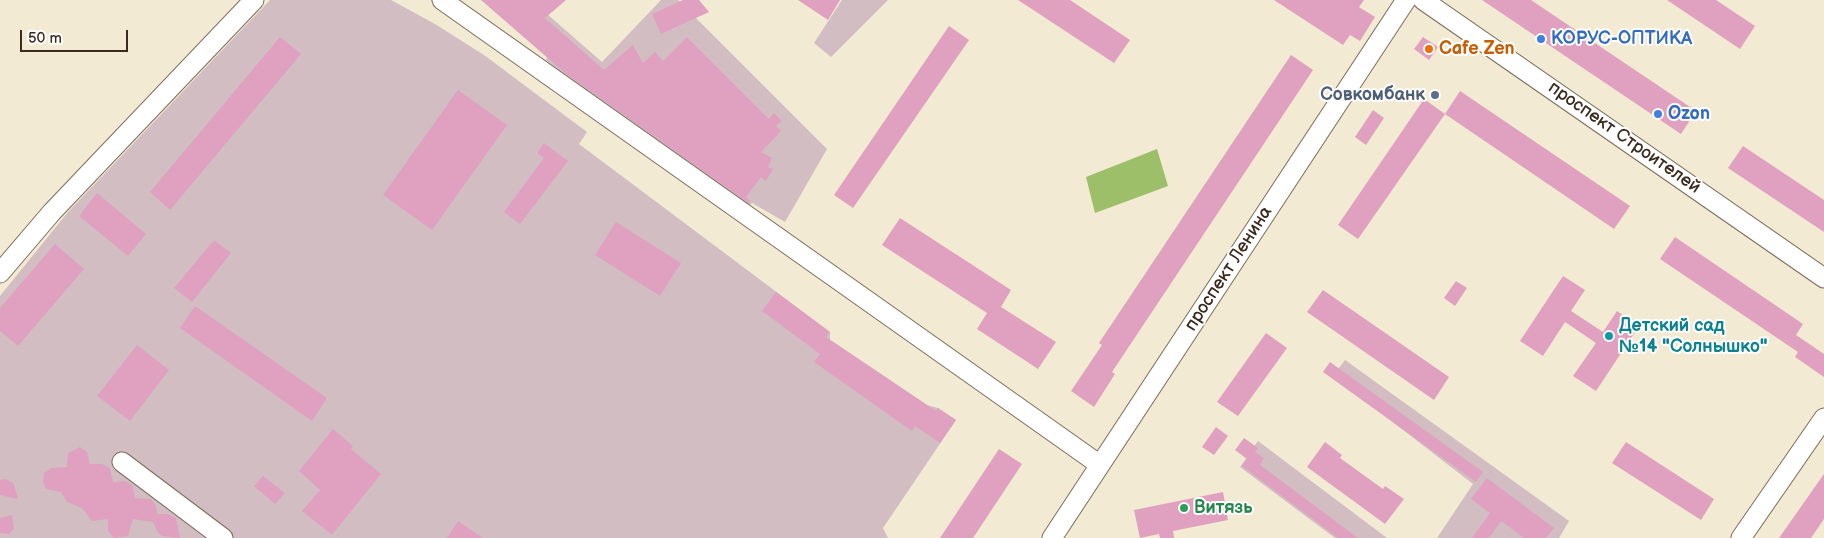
<!DOCTYPE html>
<meta charset="utf-8">
<style>
body{margin:0}
#map{position:relative;width:1824px;height:538px;overflow:hidden;background:#f3ead3;font-family:"Balsamiq Sans",sans-serif}
canvas{display:block}
.scale{position:absolute;left:20px;top:30px;width:108px;height:22px;box-sizing:border-box;border:2px solid #3b2a1e;border-top:0;padding-left:6px;font-size:15px;line-height:18px;white-space:nowrap;color:#3b2a1e;-webkit-text-stroke:4px #fff;paint-order:stroke}
</style>
<div id="map">
<canvas width="1824" height="538"></canvas>
<div class="scale">50 m</div>
</div>
<script>
const ctx = document.querySelector('canvas').getContext('2d');
ctx.lineJoin = 'round';
function paint(path, color) { ctx.fillStyle = color; ctx.fill(path, 'evenodd'); }
const toPath = rows => new Path2D(rows.map(r => 'M' + r).join(''));
function stroke(path, color, width, dash) { ctx.strokeStyle = color; ctx.lineWidth = width; ctx.lineCap = dash ? 'butt' : 'round'; ctx.setLineDash(dash || []); ctx.stroke(path); }
function drawText(font, color, halo, rows, align = 'center') {
  ctx.font = font + ' "Balsamiq Sans",sans-serif'; ctx.lineWidth = 4; ctx.setLineDash([]); ctx.textBaseline = 'middle'; ctx.strokeStyle = halo; ctx.fillStyle = color; for (const [text, x, y, turn = 0] of rows) {
    ctx.save(); ctx.translate(x, y); ctx.rotate((+turn || 0) * Math.PI / 180); ctx.textAlign = isNaN(turn) ? turn : align; if (halo) ctx.strokeText(text, 0, 0); ctx.fillText(text, 0, 0); ctx.restore();
  }
}
const industrial = toPath([
 [270,0,391,0,435,24,484,55,587,132,579,144,830,332,830,340,927,405,938,408,956,420,883,528,888,538,0,538,0,296,68,212],
 [531,0,602,62,661,0,678,0,827,149,785,222,752,203,740,216,641,141,546,60,552,44],
 [842,0,888,0,831,57,814,43],
 [1345,360,1569,521,1559,538,1437,538,1473,484,1333,376],
 [1258,441,1387,538,1335,538,1240,467]
]);
const green = toPath([
 [1157,149,1168,186,1095,213,1086,177]
]);
const building = toPath([
 [481,0,566,0,545,18,604,70,633,45,643,63,655,52,663,61,687,37,769,119,774,113,782,121,776,126,781,131,761,152,772,158,768,167,773,169,766,181,761,177,746,197,750,201,748,203,565,73],
 [683,0,699,0,709,12,661,34,652,14],
 [798,0,840,0,828,20],
 [1018,0,1070,0,1130,40,1114,63],
 [1274,0,1364,0,1359,7,1375,17,1360,41,1350,35,1343,45],
 [1482,0,1531,0,1696,111,1681,134],
 [1667,0,1716,0,1755,26,1740,49],
 [949,26,969,40,853,208,834,195],
 [280,37,301,54,170,210,150,192],
 [1423,37,1438,47,1429,60,1414,49],
 [1291,55,1313,70,1112,372,1115,374,1094,407,1071,391,1102,345,1099,343],
 [458,90,507,125,432,230,383,195],
 [1460,91,1630,206,1614,229,1445,114],
 [1424,99,1445,114,1358,239,1338,225],
 [1373,110,1384,118,1366,145,1355,137],
 [544,143,568,161,520,224,504,212,544,158,537,153],
 [1743,146,1824,200,1824,232,1728,168],
 [97,193,146,234,128,256,79,216],
 [900,218,1011,290,1001,307,1056,342,1038,369,977,329,987,313,882,245],
 [616,222,681,263,660,296,595,255],
 [1675,237,1803,324,1796,335,1824,354,1824,377,1795,357,1798,352,1660,259],
 [214,240,231,253,192,302,174,288],
 [55,244,84,269,18,346,0,331,0,308],
 [1563,276,1585,290,1571,311,1603,332,1617,311,1639,326,1596,391,1573,376,1596,343,1565,322,1543,356,1520,341],
 [1456,281,1467,288,1455,306,1444,298],
 [1323,290,1449,377,1434,400,1307,312],
 [776,292,830,332,826,337,936,411,938,408,956,420,940,443,915,426,912,431,814,362,820,354,762,311],
 [195,306,327,398,312,421,180,328],
 [1266,333,1287,348,1238,416,1217,402],
 [137,345,169,370,130,421,97,396],
 [1330,362,1483,472,1476,482,1323,372],
 [1216,427,1228,436,1214,455,1202,447],
 [333,429,353,446,351,449,381,474,332,535,302,511,320,490,299,471],
 [1244,438,1258,448,1255,452,1264,458,1260,465,1358,538,1338,538,1242,466,1247,459,1235,450],
 [1325,442,1342,455,1340,458,1383,489,1385,486,1404,499,1385,524,1307,467],
 [1626,442,1714,499,1701,520,1612,463],
 [80,447,87,452,90,464,102,464,110,468,113,482,125,481,132,485,135,498,151,499,156,506,157,514,168,514,176,518,180,538,162,536,158,533,153,522,133,519,128,536,114,538,108,531,108,519,92,521,82,508,67,502,61,492,46,489,43,482,44,473,51,468,67,467,68,453],
 [999,449,1022,464,973,538,940,538],
 [1824,474,1824,519,1811,538,1779,538],
 [263,476,285,493,275,504,254,486],
 [1487,478,1554,528,1546,538,1524,538,1501,521,1489,538,1472,538,1490,513,1471,499],
 [6,479,14,484,18,499,0,495,0,480],
 [1223,492,1228,520,1173,531,1174,538,1160,538,1159,534,1140,538,1134,510],
 [12,515,14,529,9,534,0,533,0,518],
 [458,521,483,538,447,538]
]);
const minor = toPath([
 [442,0,1100,465],
 [1423,0,1824,278],
 [0,273,52,212,254,0],
 [122,462,223,538],
 [1052,538,1406,0],
 [1741,538,1824,418]
]);
const markers = [
 [1541,39,5,"#3f7fe0"],
 [1429,49,5,"#e8710a"],
 [1435,95,5,"#5c6f8a"],
 [1658,114,5,"#3f7fe0"],
 [1609,336,5,"#0f9aa8"],
 [1184,508,5,"#2e9e5b"]
];
const shopNames = [
 ["КОРУС-ОПТИКА",1551,39],
 ["Ozon",1668,114]
];
const foodNames = [
 ["Cafe Zen",1439,49]
];
const serviceNames = [
 ["Совкомбанк",1425,95]
];
const streetNames = [
 ["проспект Строителей",1624,138,35],
 ["проспект Ленина",1229,269,-57]
];
const cultureNames = [
 ["Детский сад",1619,326],
 ["№14 \"Солнышко\"",1619,347]
];
const leisureNames = [
 ["Витязь",1194,508]
];
paint(industrial, '#d2bec2');
paint(green, '#9dbf69');
paint(building, '#dfa1bf');
stroke(minor, '#7b6d5d', 21);
stroke(minor, '#fff', 19);
for (const [x, y, r, color] of markers) { const dot = new Path2D(); dot.arc(x, y, r, 0, 2 * Math.PI); ctx.fillStyle = color; ctx.fill(dot); stroke(dot, '#fff', 2); }
drawText('bold 18px', '#366cbe', '#fff', shopNames, 'left');
drawText('bold 18px', '#c56008', '#fff', foodNames, 'left');
drawText('bold 18px', '#4e5e75', '#fff', serviceNames, 'right');
drawText('18px', '#3b2a1e', '#fff', streetNames);
drawText('bold 18px', '#0d838f', '#fff', cultureNames, 'left');
drawText('bold 18px', '#27864d', '#fff', leisureNames, 'left');
</script>
